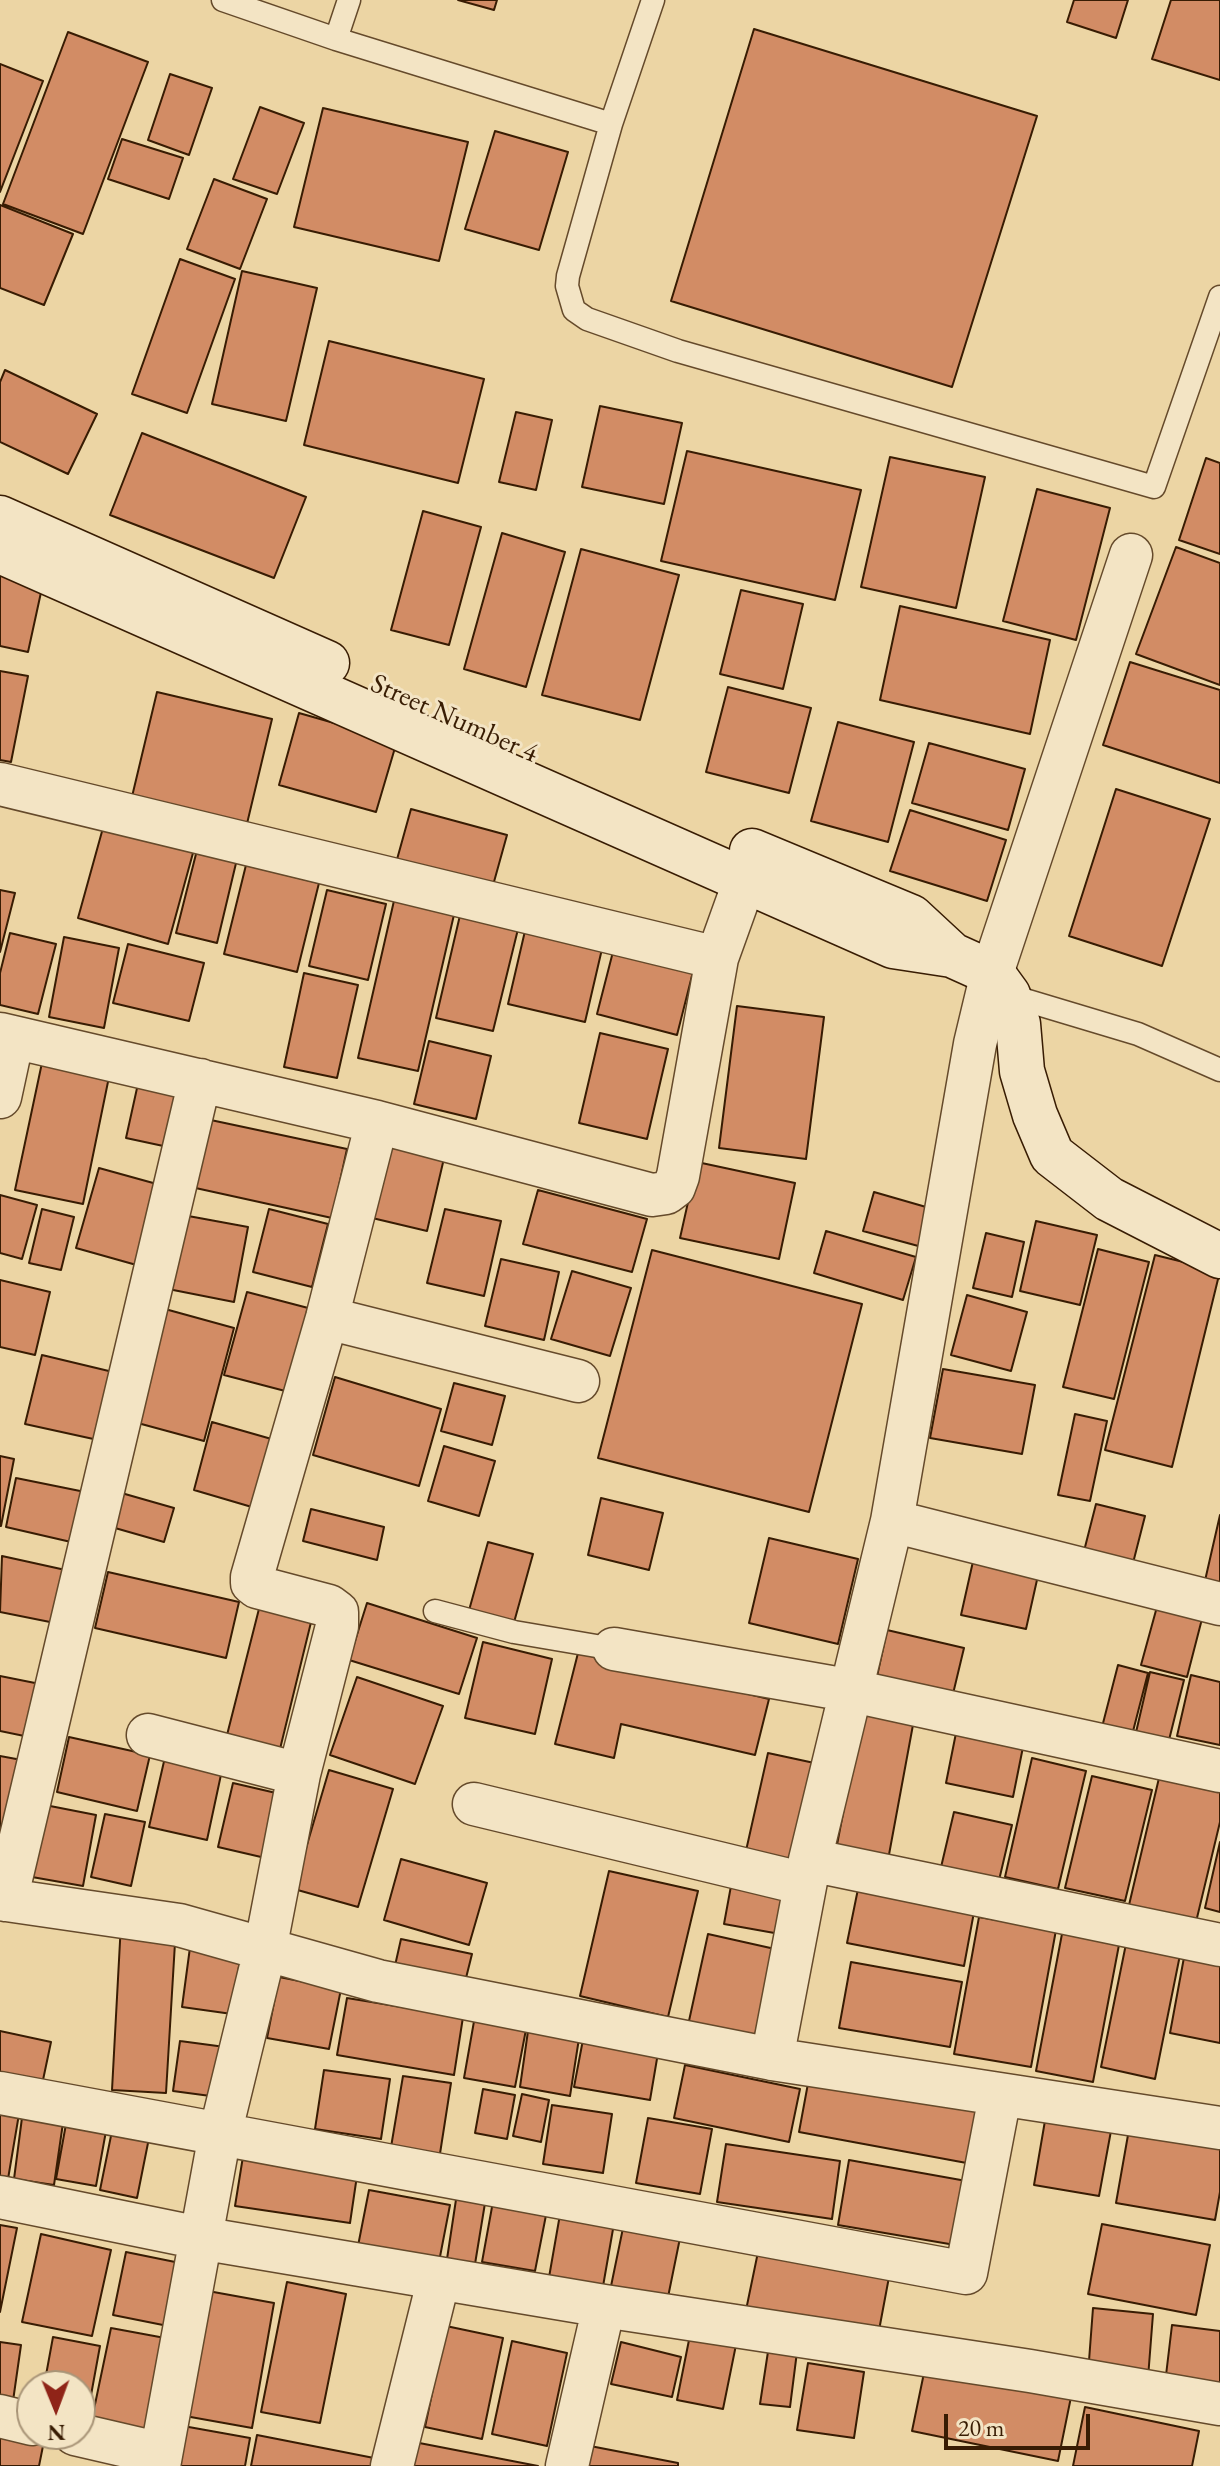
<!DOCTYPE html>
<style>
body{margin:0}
#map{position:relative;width:1220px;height:2466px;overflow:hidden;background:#ecd5a4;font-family:"EB Garamond",serif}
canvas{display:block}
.north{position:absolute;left:16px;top:2370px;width:80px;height:80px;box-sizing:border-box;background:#f3e4c4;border:2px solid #a89477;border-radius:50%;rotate:179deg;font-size:22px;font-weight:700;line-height:32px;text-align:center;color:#381c03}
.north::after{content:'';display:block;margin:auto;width:28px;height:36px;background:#8f2418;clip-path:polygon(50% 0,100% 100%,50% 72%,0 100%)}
.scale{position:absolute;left:944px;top:2414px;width:146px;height:36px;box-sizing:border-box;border:4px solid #381c03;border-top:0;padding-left:10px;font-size:24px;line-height:28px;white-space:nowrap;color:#381c03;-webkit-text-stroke:6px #f3e4c4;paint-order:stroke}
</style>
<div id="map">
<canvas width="1220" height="2466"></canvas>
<div class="north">N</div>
<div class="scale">20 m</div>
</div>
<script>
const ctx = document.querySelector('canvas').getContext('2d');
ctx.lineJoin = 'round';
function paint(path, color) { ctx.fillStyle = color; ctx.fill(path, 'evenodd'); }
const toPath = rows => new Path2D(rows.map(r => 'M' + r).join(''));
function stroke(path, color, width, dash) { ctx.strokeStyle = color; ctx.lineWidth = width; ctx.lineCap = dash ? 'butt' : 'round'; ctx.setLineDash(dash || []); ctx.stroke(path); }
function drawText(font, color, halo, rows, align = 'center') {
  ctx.font = font + ' "EB Garamond",serif'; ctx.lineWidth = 6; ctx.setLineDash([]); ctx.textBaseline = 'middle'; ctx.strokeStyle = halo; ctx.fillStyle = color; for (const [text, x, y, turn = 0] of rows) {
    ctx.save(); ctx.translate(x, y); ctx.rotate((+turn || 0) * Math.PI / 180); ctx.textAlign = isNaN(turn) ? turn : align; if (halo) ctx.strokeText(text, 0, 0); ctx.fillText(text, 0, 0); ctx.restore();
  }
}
const building = toPath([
 [458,0,497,0,494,10,458,0],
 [1074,0,1128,0,1116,38,1067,22,1074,0],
 [1171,0,1220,0,1220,80,1152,59,1171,0],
 [754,29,1037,116,952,387,671,301,754,29],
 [68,32,148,62,83,234,3,204,68,32],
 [0,64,43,81,0,192,0,64],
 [170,74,212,88,189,155,148,140,170,74],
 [260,107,304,123,277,194,233,179,260,107],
 [323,108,468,142,439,261,294,227,323,108],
 [495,131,568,152,539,250,465,229,495,131],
 [122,139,183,158,169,199,108,179,122,139],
 [214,179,267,199,240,269,187,249,214,179],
 [0,205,73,234,44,305,0,288,0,205],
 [180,259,235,279,187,413,132,394,180,259],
 [242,271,317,288,286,421,212,404,242,271],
 [329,341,484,379,458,483,304,445,329,341],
 [5,370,97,414,68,474,0,442,0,382,5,370],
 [600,406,682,423,664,504,582,487,600,406],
 [516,412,552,420,536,490,499,482,516,412],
 [142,433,306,497,274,578,110,515,142,433],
 [687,451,861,490,835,600,661,561,687,451],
 [890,457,985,477,956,608,861,587,890,457],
 [1206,458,1220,463,1220,554,1179,540,1206,458],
 [1037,489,1110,508,1076,640,1003,621,1037,489],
 [423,511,481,527,449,645,391,630,423,511],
 [502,533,565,552,526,687,464,669,502,533],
 [1176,547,1220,563,1220,685,1136,654,1176,547],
 [581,549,679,575,640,720,542,695,581,549],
 [0,564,45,574,28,652,0,646,0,564],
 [741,590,803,604,783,689,720,674,741,590],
 [900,606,1050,640,1030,734,880,700,900,606],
 [1130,662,1220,690,1220,783,1103,745,1130,662],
 [0,671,28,676,11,762,0,760,0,671],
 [728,687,811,708,789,793,706,772,728,687],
 [157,692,272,719,245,832,130,805,157,692],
 [299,713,397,741,376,812,279,785,299,713],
 [838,722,914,742,888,842,811,821,838,722],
 [929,743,1025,769,1008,830,912,803,929,743],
 [1116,789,1210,819,1162,966,1069,936,1116,789],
 [411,809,507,835,492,889,396,863,411,809],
 [910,810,1006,840,987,901,890,871,910,810],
 [106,817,196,842,168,944,78,918,106,817],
 [197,850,237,859,217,943,176,933,197,850],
 [246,865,319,883,297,972,224,954,246,865],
 [0,890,15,893,0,952,0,890],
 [327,890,386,904,368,980,309,966,327,890],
 [396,892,456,906,418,1071,358,1058,396,892],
 [461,911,519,925,493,1031,436,1018,461,911],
 [528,918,605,936,585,1022,508,1004,528,918],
 [10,933,56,944,38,1014,0,1005,0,973,10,933],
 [64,937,119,948,104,1028,49,1017,64,937],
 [616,940,696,960,677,1035,597,1014,616,940],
 [128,944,204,963,189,1021,113,1003,128,944],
 [304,973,358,985,337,1078,284,1067,304,973],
 [737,1006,824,1017,806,1159,719,1148,737,1006],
 [600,1033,668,1049,647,1139,579,1123,600,1033],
 [429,1041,491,1056,476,1119,414,1104,429,1041],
 [43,1058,110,1072,83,1204,15,1190,43,1058],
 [141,1070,184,1080,168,1147,126,1138,141,1070],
 [206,1119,347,1149,332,1218,191,1187,206,1119],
 [387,1140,445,1154,427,1231,368,1217,387,1140],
 [697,1162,795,1183,779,1259,680,1238,697,1162],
 [99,1168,164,1186,140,1266,76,1248,99,1168],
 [538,1190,647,1219,632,1272,523,1244,538,1190],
 [874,1192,933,1209,922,1247,863,1231,874,1192],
 [0,1195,37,1205,22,1259,0,1253,0,1195],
 [42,1209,74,1217,61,1270,29,1263,42,1209],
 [269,1209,328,1224,312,1287,253,1272,269,1209],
 [445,1209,501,1221,484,1296,427,1283,445,1209],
 [172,1213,248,1227,234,1302,158,1287,172,1213],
 [1036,1221,1097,1235,1080,1305,1020,1291,1036,1221],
 [826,1231,916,1257,903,1300,814,1273,826,1231],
 [986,1233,1024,1242,1012,1297,973,1288,986,1233],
 [1098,1249,1149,1262,1114,1399,1063,1387,1098,1249],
 [652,1250,862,1304,809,1512,598,1458,652,1250],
 [1155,1255,1220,1271,1172,1467,1105,1450,1155,1255],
 [501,1259,559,1272,544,1340,485,1326,501,1259],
 [572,1271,631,1288,610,1356,551,1339,572,1271],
 [0,1280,50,1292,35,1355,0,1347,0,1280],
 [247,1292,312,1309,289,1392,224,1375,247,1292],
 [967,1295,1027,1312,1011,1371,951,1355,967,1295],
 [165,1309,234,1328,204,1441,134,1422,165,1309],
 [42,1355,113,1372,98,1440,25,1424,42,1355],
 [943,1369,1035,1385,1022,1454,930,1438,943,1369],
 [335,1377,441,1409,419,1486,313,1455,335,1377],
 [454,1383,505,1396,492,1445,441,1431,454,1383],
 [1075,1414,1107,1421,1090,1501,1058,1495,1075,1414],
 [212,1422,282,1442,262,1510,194,1490,212,1422],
 [444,1446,495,1461,479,1516,428,1501,444,1446],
 [0,1456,14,1459,1,1526,0,1526,0,1456],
 [16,1478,95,1494,84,1545,6,1527,16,1478],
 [118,1492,174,1508,164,1542,108,1526,118,1492],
 [601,1498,663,1513,649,1570,588,1555,601,1498],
 [1096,1504,1145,1516,1132,1567,1083,1555,1096,1504],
 [311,1509,384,1527,377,1560,303,1541,311,1509],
 [1220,1515,1220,1589,1204,1585,1220,1515],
 [769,1538,858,1559,838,1644,749,1623,769,1538],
 [488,1542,533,1554,513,1626,468,1614,488,1542],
 [976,1548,1041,1562,1026,1629,961,1615,976,1548],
 [2,1556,70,1571,60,1624,0,1612,2,1556],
 [108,1572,239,1602,226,1658,95,1628,108,1572],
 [262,1597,314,1610,280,1749,227,1735,262,1597],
 [367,1603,477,1638,459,1694,349,1660,367,1603],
 [1158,1603,1203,1615,1187,1677,1141,1665,1158,1603],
 [887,1630,964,1648,952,1698,876,1681,887,1630],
 [483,1642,552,1659,535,1734,465,1718,483,1642],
 [578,1653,769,1699,755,1755,621,1724,614,1758,555,1744,578,1653],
 [1118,1665,1148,1673,1131,1739,1101,1731,1118,1665],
 [1150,1672,1184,1680,1167,1748,1134,1741,1150,1672],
 [1191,1675,1220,1682,1220,1745,1177,1736,1191,1675],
 [0,1676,45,1685,34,1738,0,1731,0,1676],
 [357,1677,443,1706,415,1784,330,1755,357,1677],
 [864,1703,915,1714,888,1860,836,1850,864,1703],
 [957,1728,1024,1742,1013,1797,946,1783,957,1728],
 [69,1737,150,1755,137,1811,57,1792,69,1737],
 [768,1753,819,1764,793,1875,743,1864,768,1753],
 [0,1756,27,1761,0,1859,0,1756],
 [165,1757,222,1770,207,1840,149,1827,165,1757],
 [1032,1758,1086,1771,1058,1889,1005,1877,1032,1758],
 [329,1770,393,1789,358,1907,294,1889,329,1770],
 [1092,1776,1152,1790,1125,1901,1065,1888,1092,1776],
 [1159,1778,1220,1792,1220,1822,1196,1922,1129,1905,1159,1778],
 [233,1783,289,1796,274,1860,218,1847,233,1783],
 [45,1805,96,1815,83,1886,32,1877,45,1805],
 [954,1812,1012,1825,996,1893,938,1880,954,1812],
 [105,1814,145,1822,131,1886,91,1877,105,1814],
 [1220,1842,1220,1912,1205,1908,1220,1842],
 [401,1859,487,1883,469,1945,384,1920,401,1859],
 [609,1871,698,1891,668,2017,580,1996,609,1871],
 [733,1875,789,1885,780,1934,724,1924,733,1875],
 [858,1889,974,1912,964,1966,847,1943,858,1889],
 [979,1917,1056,1930,1031,2067,954,2054,979,1917],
 [1065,1918,1122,1929,1093,2082,1036,2071,1065,1918],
 [121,1923,176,1926,166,2093,112,2090,121,1923],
 [708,1934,775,1949,753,2044,687,2030,708,1934],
 [1128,1934,1182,1945,1155,2079,1101,2067,1128,1934],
 [401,1939,472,1954,462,1994,392,1979,401,1939],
 [191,1940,242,1946,232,2014,182,2007,191,1940],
 [1185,1952,1220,1959,1220,2043,1170,2033,1185,1952],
 [851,1962,962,1982,950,2047,839,2028,851,1962],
 [279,1977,341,1989,329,2049,267,2038,279,1977],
 [347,1998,463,2017,454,2075,337,2055,347,1998],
 [476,2010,528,2019,515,2087,464,2078,476,2010],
 [529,2024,580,2032,570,2096,520,2087,529,2024],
 [585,2029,660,2041,650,2100,574,2087,585,2029],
 [0,2031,51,2042,39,2099,0,2091,0,2031],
 [180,2041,225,2047,218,2097,173,2091,180,2041],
 [685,2065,800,2089,789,2142,674,2118,685,2065],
 [324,2070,390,2079,381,2139,315,2129,324,2070],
 [403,2076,451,2083,439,2160,390,2153,403,2076],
 [809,2078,982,2111,972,2164,799,2132,809,2078],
 [483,2089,515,2095,507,2139,475,2133,483,2089],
 [522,2094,549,2100,541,2142,513,2136,522,2094],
 [552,2105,612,2114,603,2173,543,2164,552,2105],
 [1047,2109,1113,2120,1099,2196,1034,2185,1047,2109],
 [23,2110,64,2116,54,2185,14,2179,23,2110],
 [0,2111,19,2114,8,2179,0,2178,0,2111],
 [68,2113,108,2120,96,2186,56,2179,68,2113],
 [648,2118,712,2129,700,2194,636,2183,648,2118],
 [1131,2118,1220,2135,1220,2192,1215,2220,1116,2203,1131,2118],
 [114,2121,151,2128,137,2198,100,2190,114,2121],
 [245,2144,359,2162,350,2223,235,2206,245,2144],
 [726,2144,840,2161,832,2219,717,2202,726,2144],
 [849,2160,972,2182,961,2246,838,2225,849,2160],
 [369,2190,450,2205,438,2267,357,2251,369,2190],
 [457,2193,486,2197,475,2264,447,2259,457,2193],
 [494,2196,548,2205,535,2271,482,2262,494,2196],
 [562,2203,616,2212,602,2292,548,2283,562,2203],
 [1102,2224,1210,2245,1196,2315,1088,2294,1102,2224],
 [0,2225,17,2228,0,2312,0,2225],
 [623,2228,680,2238,667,2302,610,2291,623,2228],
 [41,2234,111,2250,92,2336,22,2322,41,2234],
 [126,2252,185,2264,173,2327,113,2315,126,2252],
 [758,2252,889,2277,877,2341,745,2315,758,2252],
 [287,2282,346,2294,320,2423,261,2412,287,2282],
 [208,2291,274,2303,252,2428,185,2416,208,2291],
 [1093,2308,1153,2314,1148,2378,1088,2374,1093,2308],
 [692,2325,738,2335,723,2409,677,2400,692,2325],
 [1172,2325,1220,2331,1220,2399,1164,2392,1172,2325],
 [446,2326,503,2338,482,2439,425,2427,446,2326],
 [111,2328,165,2338,144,2443,89,2433,111,2328],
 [771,2332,799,2336,790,2407,760,2404,771,2332],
 [53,2337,100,2346,85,2428,80,2427,80,2386,44,2386,53,2337],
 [512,2341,567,2353,547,2446,492,2434,512,2341],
 [0,2342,21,2345,12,2408,0,2406,0,2342],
 [621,2342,681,2357,672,2397,611,2384,621,2342],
 [808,2363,864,2372,854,2438,797,2430,808,2363],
 [925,2368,1071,2397,1058,2461,912,2431,925,2368],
 [1085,2407,1199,2431,1192,2466,1073,2466,1085,2407],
 [172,2424,250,2438,245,2466,165,2466,172,2424],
 [0,2429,45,2436,39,2466,0,2466,0,2429],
 [257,2435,379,2459,378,2466,251,2466,257,2435],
 [409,2441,538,2466,404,2466,409,2441],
 [585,2445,678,2463,678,2466,580,2466,585,2445]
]);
const lane = toPath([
 [223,0,336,39,611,124],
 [653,0,611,124,568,276,567,286,574,310,587,319,678,351,1154,487,1220,297],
 [336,39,349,0],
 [1008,995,1138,1034,1220,1070],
 [435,1611,514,1632,614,1649]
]);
const street = toPath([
 [0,784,717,958],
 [0,1034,377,1122,652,1195,666,1193,674,1187,678,1176,717,958,745,880],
 [0,1097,13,1037],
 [327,1318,578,1381],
 [892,1521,1220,1604],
 [614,1649,853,1691,1220,1771],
 [148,1735,299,1774],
 [474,1804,805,1884],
 [810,1860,1220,1945],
 [0,1899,179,1925,378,1981,772,2059,1220,2128],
 [6,1900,200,1080],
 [772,2059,810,1860,892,1521,975,1044,992,973,1131,555],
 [0,2093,966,2273,1000,2096],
 [0,2197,200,2238,604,2306,1030,2371,1220,2404],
 [0,2416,32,2424],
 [75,2434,161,2454],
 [159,2466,220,2134,265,1950,299,1774,337,1626,337,1612,329,1606,257,1587,252,1583,252,1577,327,1318,377,1122],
 [392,2466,439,2278],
 [567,2466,604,2306]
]);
const secondary = toPath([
 [0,518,327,663],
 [0,551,893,946,952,955,992,973,1008,995,1018,1024,1022,1071,1035,1115,1052,1155,1109,1199,1220,1256],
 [752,851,911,917,952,955]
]);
const streetNames = [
 ["Street Number 4",454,719,24]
];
paint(building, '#d28c65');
stroke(building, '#381c03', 2);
stroke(lane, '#654a2b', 25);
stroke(street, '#654a2b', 45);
stroke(secondary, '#381c03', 47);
stroke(lane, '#f3e4c4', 22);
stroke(street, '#f3e4c4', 42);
stroke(secondary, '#f3e4c4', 44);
drawText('28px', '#381c03', '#f3e4c4', streetNames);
</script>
